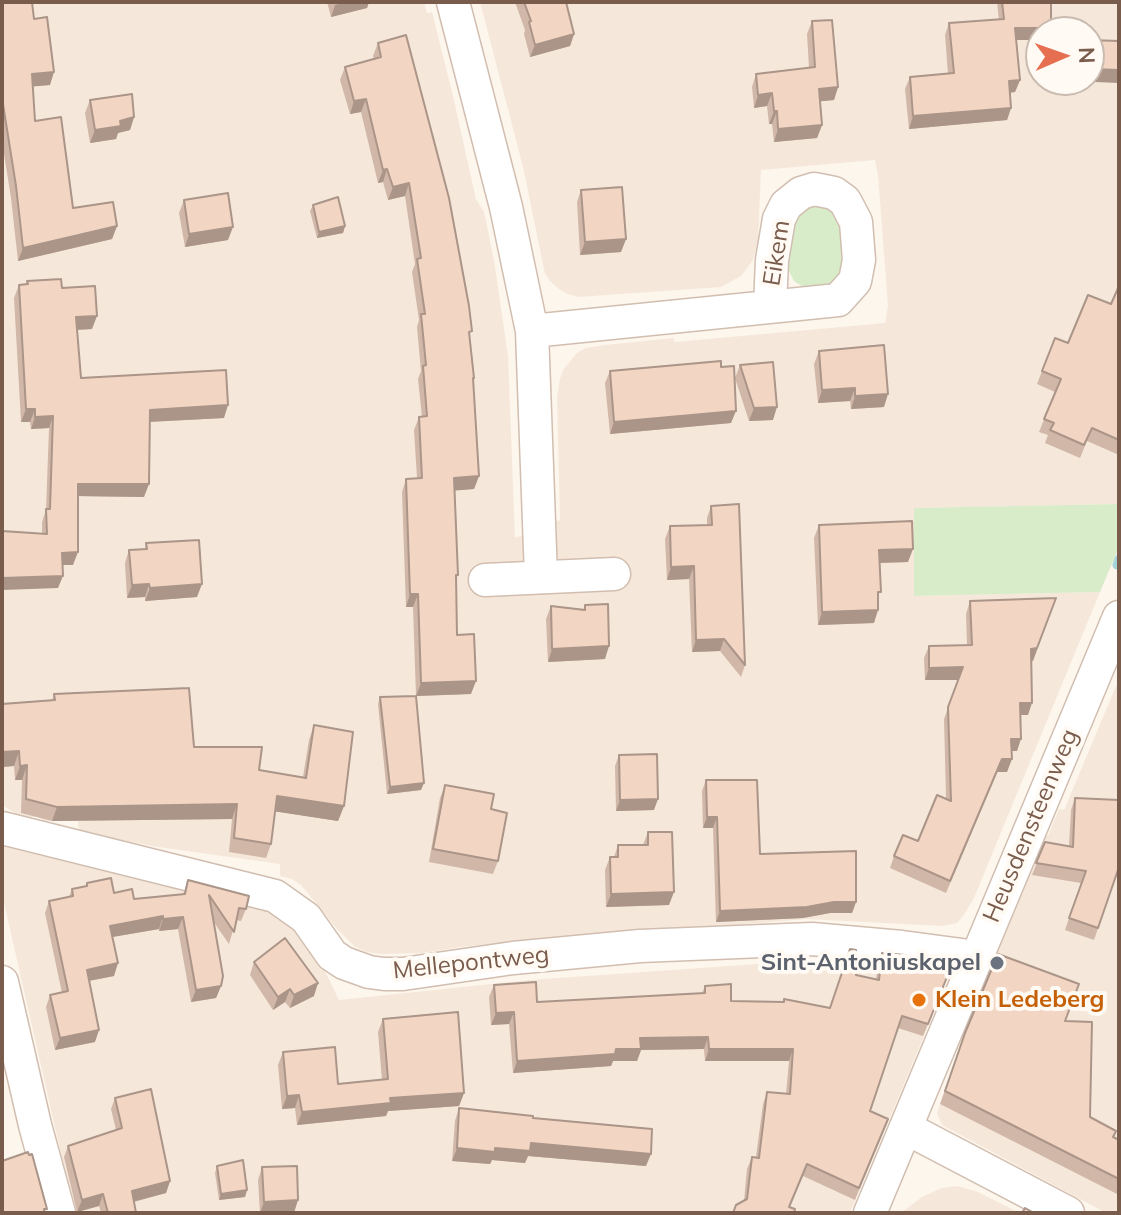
<!DOCTYPE html>
<style>
body{margin:0}
#map{position:relative;width:1121px;height:1215px;overflow:hidden;background:#fdf6ec;font-family:Mulish,sans-serif}
canvas{display:block}
.frame{position:absolute;inset:0;border:4px solid #7a5c4d;pointer-events:none}
.north{position:absolute;left:1025px;top:16px;width:80px;height:80px;box-sizing:border-box;background:#fffaf3;border:2px solid #cabbb1;border-radius:50%;rotate:88deg;font-size:22px;font-weight:700;line-height:32px;text-align:center;color:#7a5c4d}
.north::after{content:'';display:block;margin:auto;width:28px;height:36px;background:#e76f51;clip-path:polygon(50% 0,100% 100%,50% 72%,0 100%)}
</style>
<div id="map">
<canvas width="1121" height="1215"></canvas>
<div class="frame"></div>
<div class="north">N</div>
</div>
<script>
const ctx = document.querySelector('canvas').getContext('2d');
ctx.lineJoin = 'round';
function paint(path, color) { ctx.fillStyle = color; ctx.fill(path, 'evenodd'); }
const toPath = rows => new Path2D(rows.map(r => 'M' + r).join(''));
function stroke(path, color, width, dash) { ctx.strokeStyle = color; ctx.lineWidth = width; ctx.lineCap = dash ? 'butt' : 'round'; ctx.setLineDash(dash || []); ctx.stroke(path); }
function drawText(font, color, halo, rows, align = 'center') {
  ctx.font = font + ' Mulish,sans-serif'; ctx.lineWidth = 8; ctx.setLineDash([]); ctx.textBaseline = 'middle'; ctx.strokeStyle = halo; ctx.fillStyle = color; for (const [text, x, y, turn = 0] of rows) {
    ctx.save(); ctx.translate(x, y); ctx.rotate((+turn || 0) * Math.PI / 180); ctx.textAlign = isNaN(turn) ? turn : align; if (halo) ctx.strokeText(text, 0, 0); ctx.fillText(text, 0, 0); ctx.restore();
  }
}
const residential = toPath([
 [2,2,424,2,427,13,432,12,453,96,476,199,484,212,494,260,508,356,515,538,560,520,557,396,560,379,563,370,577,353,586,348,605,345,673,338,675,342,885,323,888,306,878,175,875,160,761,170,758,240,753,260,741,276,721,287,578,297,568,294,559,289,550,281,545,274,523,167,480,2,1119,2,1119,504,924,508,915,596,1100,592,974,898,963,916,957,923,942,926,806,919,543,941,541,939,461,947,422,953,380,954,367,952,354,946,337,929,301,885,292,879,280,876,280,864,158,847,79,832,78,821,43,821,39,817,21,817,2,805],
 [1041,32,1089,32,1089,80,1041,80],
 [1119,679,1119,1213,1106,1213,942,1125,937,1113,993,955,1034,853,1046,835,1048,836,1059,809,1064,810],
 [3,845,33,849,245,897,289,922,321,963,339,1000,529,980,758,964,827,962,901,967,942,986,924,1036,850,1213,77,1213,62,1158,2,894],
 [958,1186,978,1192,1020,1213,901,1213,922,1197,942,1188]
]);
const green = toPath([
 [815,203,838,212,847,263,834,285,805,288,794,281,787,267,795,217],
 [1119,504,1119,547,1100,592,914,596,914,508]
]);
const stream = toPath([
 [1117,565,1119,559]
]);
const minor = toPath([
 [453,2,506,207,532,331,541,577],
 [532,331,838,300,855,281,859,260,856,222,845,201,834,193,814,189,801,193,786,205,779,219,772,260,770,307],
 [485,580,614,574],
 [2,828,275,896,306,918,332,955,344,963,369,972,384,974,403,974,513,958,640,946,812,939,902,947,977,957],
 [2,982,35,1125,59,1213],
 [906,1128,1068,1213],
 [870,1213,1119,617]
]);
const wall = toPath([
 [2,2,34,19,50,85,33,86,35,121,73,208,117,226,112,239,18,261,11,198,2,141],
 [327,2,369,2,367,8,331,17],
 [515,2,566,2,574,34,570,46,530,57,524,34,525,30],
 [997,2,1051,2,1041,32,1041,40,1016,40,1020,80,1015,92,1010,93,1011,108,1007,120,909,129,905,89,910,77,948,74,945,35,949,23,999,20],
 [812,21,838,87,834,100,820,101,822,125,817,138,774,142,772,124,769,124,767,106,754,108,752,87,756,74,809,68,807,34],
 [378,43,470,338,474,378,473,381,479,476,474,489,455,490,458,575,456,579,457,635,471,694,416,696,421,790,387,794,378,704,380,697,416,696,413,607,406,607,402,492,406,479,417,478,414,430,419,417,422,417,418,379,421,371,417,327,419,320,412,272,415,264,405,196,388,200,383,182,378,183,361,112,350,114,340,80,345,67,374,59,373,56],
 [90,100,134,117,130,130,118,133,116,139,90,143,85,113],
 [581,190,626,239,621,252,580,255,577,202],
 [184,200,228,240,185,247,179,213],
 [313,205,345,226,343,233,317,238,310,211],
 [27,281,62,288,92,329,77,330,81,378,224,418,150,422,144,497,78,496,73,565,62,565,58,588,42,534,42,522,46,510,49,428,31,429,30,422,21,422,14,298,19,285,26,284],
 [1119,286,1119,455,1087,441,1080,458,1045,443,1048,435,1039,432,1055,392,1037,384,1055,338,1068,343,1111,304],
 [819,351,884,407,851,409,850,401,818,403,814,364],
 [740,365,773,420,749,421,735,378],
 [721,367,731,423,610,434,605,383,610,371],
 [711,506,745,665,741,677,720,651,692,652,689,579,667,580,665,539,670,526,707,525,707,518],
 [819,525,908,562,880,563,874,623,818,625,814,538],
 [146,543,197,597,145,601,145,597,127,598,125,563,129,550,145,549],
 [970,601,1033,661,1031,661,1028,715,1020,715,1017,751,1011,751,1007,772,997,772,946,893,890,868,894,856,918,841,946,798,944,719,958,680,925,680,924,658,929,646,967,645,966,614],
 [585,605,605,659,548,662,546,619,551,606,583,610],
 [54,694,194,747,259,770,303,777,309,740,314,725,344,806,338,821,275,811,271,844,266,858,229,852,232,819,52,821,21,813,22,780,15,780,14,766,2,767,52,700],
 [619,755,654,810,616,811,615,766],
 [706,780,760,854,856,902,852,913,830,913,803,918,716,922,713,828,703,828,702,791],
 [445,785,491,809,498,861,493,874,429,862,440,798],
 [1075,798,1119,867,1094,940,1065,930,1081,883,1032,875,1045,842,1069,846,1071,810],
 [648,832,669,905,606,907,605,870,610,857,614,857,618,845,643,845],
 [188,880,246,909,241,921,236,920,229,944,213,921,221,986,216,998,191,1002,178,929,159,931,159,929,113,937,114,976,89,981,95,1042,55,1050,46,1007,50,995,62,993,45,913,49,901,69,897,72,889,86,886,87,883,114,893,134,899,183,894],
 [882,953,943,989,923,1036,898,1028,870,1111,888,1119,855,1200,803,1176,789,1207,744,1201,747,1169,752,1157,756,1157,763,1104,767,1092,786,1094,789,1061,705,1061,704,1049,641,1050,637,1061,613,1061,611,1066,513,1073,509,1024,491,1025,489,997,494,985,537,1002,702,993,705,986,731,1001,830,1008,856,975,876,979,878,965],
 [254,962,314,996,290,1008,285,1002,273,1010,250,975],
 [383,1019,464,1093,459,1106,388,1111,386,1116,297,1125,295,1108,282,1109,278,1065,283,1052,338,1084,382,1080,378,1032],
 [1065,1021,1090,1117,1114,1137,1119,1140,1119,1195,940,1104,965,1033],
 [115,1098,170,1181,166,1193,134,1202,136,1213,101,1213,99,1206,77,1212,64,1157,68,1146,116,1130,111,1109],
 [459,1108,533,1118,646,1166,528,1156,525,1163,492,1160,490,1164,452,1161,455,1121],
 [217,1166,247,1190,245,1197,219,1200,215,1173],
 [262,1167,294,1213,260,1213,258,1180]
]);
const shadedWall = toPath([
 [346,2,369,2,367,8,331,17,335,5],
 [1015,28,1051,28,1049,32,1041,32,1041,40,1010,40],
 [574,34,570,46,530,57,535,45],
 [1089,69,1119,70,1119,83,1072,81,1089,80],
 [54,72,50,85,27,87,32,74],
 [1020,80,1015,92,1004,93,1009,81],
 [838,87,834,100,814,102,819,89],
 [772,93,767,106,754,108,758,95],
 [366,99,361,112,350,114,354,101],
 [1011,108,1007,120,909,129,913,116],
 [774,111,777,111,772,124,769,124],
 [134,117,130,130,118,133,116,139,90,143,95,130,120,121],
 [822,125,817,138,774,142,778,129],
 [387,169,383,182,378,183,383,170],
 [409,183,405,196,388,200,393,187],
 [117,226,112,239,18,261,23,248],
 [345,226,343,233,317,238,319,232],
 [233,227,228,240,185,247,189,234],
 [626,239,621,252,580,255,585,242],
 [97,316,92,329,72,330,76,317],
 [855,388,850,401,818,403,822,390],
 [888,394,884,407,851,409,855,396],
 [228,405,224,418,145,422,150,410],
 [777,407,773,420,749,421,754,408],
 [26,409,35,409,30,422,21,422],
 [736,411,731,423,610,434,614,422],
 [53,416,49,428,31,429,35,417],
 [479,476,474,489,450,491,454,478],
 [78,484,149,484,144,497,73,496],
 [913,549,908,562,874,563,879,550],
 [78,552,73,565,57,565,62,553],
 [694,566,689,579,667,580,671,567],
 [63,576,58,588,2,590,2,578],
 [149,584,145,597,127,598,132,585],
 [202,584,197,597,145,601,150,588],
 [410,594,418,594,413,607,406,607],
 [1056,598,1033,661,1026,661,1031,649],
 [878,610,874,623,818,625,822,612],
 [724,639,720,651,692,652,696,640],
 [609,646,605,659,548,662,552,649],
 [963,667,958,680,925,680,929,668],
 [476,681,471,694,416,696,421,683],
 [1020,703,1032,703,1028,715,1015,715],
 [1011,739,1021,739,1017,751,1006,751],
 [19,751,14,766,2,767,2,752],
 [1002,759,1012,759,1007,772,997,772,946,893],
 [27,765,22,780,15,780,20,766],
 [424,783,421,790,387,794,390,787],
 [277,796,344,806,338,821,272,811],
 [658,799,654,810,616,811,620,800],
 [237,804,232,819,52,821,57,807],
 [707,817,717,817,713,828,703,828],
 [674,892,669,905,606,907,611,894],
 [834,902,856,902,852,913,830,913,803,918,716,922,720,911],
 [163,916,159,929,106,938,110,926],
 [183,917,178,929,159,931,163,919],
 [118,963,114,976,83,982,87,970],
 [318,983,314,996,290,1008,294,995],
 [221,986,216,998,191,1002,196,990],
 [290,989,285,1002,273,1010,278,997],
 [514,1012,509,1024,491,1025,496,1013],
 [99,1030,95,1042,55,1050,60,1038],
 [708,1037,704,1049,641,1050,637,1061,613,1061,611,1066,513,1073,517,1061,616,1049,640,1038],
 [709,1049,793,1049,789,1061,705,1061],
 [464,1093,459,1106,388,1111,386,1116,297,1125,302,1112,390,1098],
 [299,1095,295,1108,282,1109,287,1096],
 [531,1143,651,1154,646,1166,528,1156,525,1163,492,1160,490,1164,452,1161,457,1148,495,1148],
 [170,1181,166,1193,128,1203,132,1191],
 [247,1190,245,1197,219,1200,221,1194],
 [103,1194,99,1206,77,1212,82,1200],
 [298,1200,294,1213,260,1213,264,1202]
]);
const building = toPath([
 [2,2,32,2,34,19,47,17,54,72,32,74,35,121,61,117,73,208,113,202,117,226,23,248,16,186,2,98,2,2],
 [524,2,566,2,574,34,535,45,529,22,531,21,524,2],
 [1002,2,1051,2,1051,28,1015,28,1020,80,1009,81,1011,108,913,116,910,77,954,73,949,23,1004,19,1002,2],
 [832,20,838,87,819,89,822,125,778,129,777,111,774,111,772,93,758,95,756,74,815,67,812,21,832,20],
 [406,35,449,198,469,306,472,331,469,332,474,378,473,378,479,476,454,478,458,575,456,575,457,635,474,634,476,681,421,683,418,594,410,594,406,479,422,478,419,417,427,416,423,366,426,365,421,314,425,314,417,259,421,258,409,183,393,187,387,169,383,170,366,99,354,101,345,67,381,57,378,43,406,35],
 [1089,40,1119,41,1119,70,1089,69,1089,40],
 [132,94,134,117,120,121,121,126,95,130,90,100,132,94],
 [622,187,626,239,585,242,581,190,622,187],
 [228,193,233,227,189,234,184,200,228,193],
 [338,197,345,226,319,232,313,205,338,197],
 [61,279,62,288,95,286,97,316,76,317,81,378,226,370,228,405,150,410,149,484,78,484,78,552,62,553,63,576,2,578,2,531,47,534,46,509,50,509,53,416,35,417,35,409,26,409,19,285,28,284,27,281,61,279],
 [1119,286,1119,440,1092,428,1084,445,1050,430,1054,423,1044,419,1061,379,1042,371,1055,338,1068,343,1088,295,1111,304,1119,286],
 [884,345,888,394,855,396,855,388,822,390,819,351,884,345],
 [721,361,721,367,734,366,736,411,614,422,610,371,721,361],
 [773,362,777,407,754,408,740,365,773,362],
 [739,504,745,665,724,639,696,640,694,566,671,567,670,526,712,525,711,506,739,504],
 [912,521,913,549,879,550,881,592,878,592,878,610,822,612,819,525,912,521],
 [199,540,202,584,150,588,149,584,132,585,129,550,147,549,146,543,199,540],
 [1056,598,1037,648,1031,649,1032,703,1020,703,1021,739,1011,739,1012,759,1002,759,950,881,894,856,903,835,918,841,937,795,951,801,948,707,963,667,929,668,929,646,972,645,970,601,1056,598],
 [608,604,609,646,552,649,551,606,585,610,585,605,608,604],
 [189,688,194,747,262,747,259,770,306,778,314,725,353,732,344,806,277,796,271,844,234,838,237,804,57,807,26,799,27,765,20,766,19,751,2,752,2,704,55,700,54,694,189,688],
 [416,696,424,783,390,787,380,697,416,696],
 [657,754,658,799,620,800,619,755,657,754],
 [706,780,757,780,760,854,856,851,856,902,834,902,807,907,720,911,717,817,707,817,706,780],
 [445,785,494,794,491,809,507,813,498,861,433,849,445,785],
 [1075,798,1119,800,1119,867,1098,928,1069,918,1086,871,1036,863,1045,842,1073,847,1075,798],
 [648,832,672,832,674,892,611,894,610,857,618,857,618,845,648,845,648,832],
 [111,878,114,893,132,889,134,899,185,894,188,880,249,896,246,909,239,908,234,932,209,895,223,976,221,986,196,990,183,917,163,919,163,916,110,926,118,963,87,970,99,1030,60,1038,50,995,68,991,49,901,73,896,72,889,87,886,87,883,111,878],
 [285,938,318,983,294,995,290,989,278,997,254,962,285,938],
 [850,949,856,950,856,975,879,980,882,953,905,955,942,967,947,977,928,1024,902,1016,870,1111,888,1119,859,1188,807,1164,789,1207,795,1209,794,1213,733,1213,736,1205,747,1199,752,1157,759,1158,767,1092,790,1094,793,1049,709,1049,708,1037,640,1038,641,1049,616,1049,615,1054,517,1061,514,1012,496,1013,494,985,536,982,537,1002,705,993,705,986,731,984,731,1001,784,1002,784,999,830,1008,850,949],
 [998,954,1079,984,1065,1021,1092,1022,1090,1117,1116,1131,1113,1137,1119,1140,1119,1179,945,1091,965,1033,998,954],
 [458,1012,464,1093,390,1098,391,1103,302,1112,299,1095,287,1096,283,1052,335,1047,338,1084,388,1079,383,1019,458,1012],
 [151,1089,170,1181,132,1191,136,1213,108,1213,103,1194,82,1200,68,1146,122,1128,115,1098,151,1089],
 [459,1108,533,1116,533,1118,652,1129,651,1154,531,1143,530,1151,495,1148,495,1152,457,1148,459,1108],
 [28,1152,29,1155,32,1154,47,1209,44,1209,45,1213,2,1213,2,1161,28,1152],
 [243,1160,247,1190,221,1194,217,1166,243,1160],
 [297,1166,298,1200,264,1202,262,1167,297,1166],
 [1025,1208,1034,1213,1022,1213,1025,1208]
]);
const markers = [
 [997,963,8,"#6b7280"],
 [919,1000,8,"#e8710a"]
];
const streetNames = [
 ["Eikem",777,253,-81],
 ["Heusdensteenweg",1031,826,-67],
 ["Mellepontweg",471,963,-6]
];
const worshipNames = [
 ["Sint-Antoniuskapel",981,963]
];
const foodNames = [
 ["Klein Ledeberg",935,1000]
];
paint(residential, '#f5e8da');
paint(green, '#d8ecc9');
stroke(stream, '#a5d3da', 9);
stroke(minor, '#d1beb0', 35);
stroke(minor, '#fff', 32);
paint(wall, '#d1b7a8');
paint(shadedWall, '#aa9588');
paint(building, '#f3d5c3');
stroke(building, '#aa9588', 2);
for (const [x, y, r, color] of markers) { const dot = new Path2D(); dot.arc(x, y, r, 0, 2 * Math.PI); ctx.fillStyle = color; ctx.fill(dot); stroke(dot, '#fffaf3', 3); }
drawText('24px', '#7a5c4d', '#fffaf3', streetNames);
drawText('bold 24px', '#5b616d', '#fffaf3', worshipNames, 'right');
drawText('bold 24px', '#c56008', '#fffaf3', foodNames, 'left');
</script>
